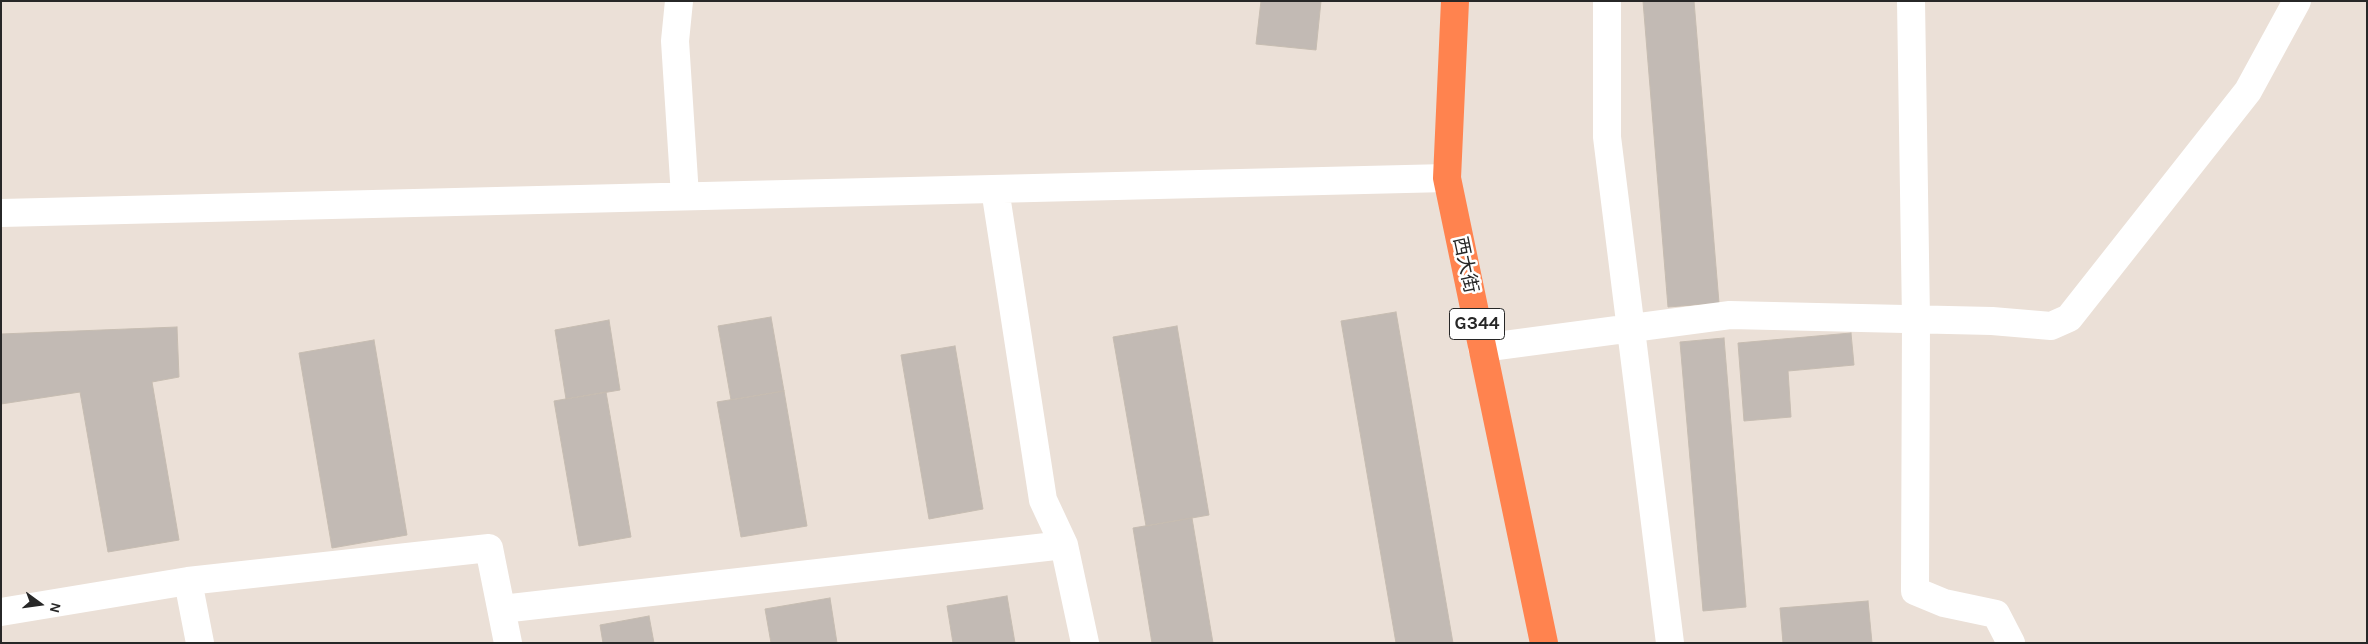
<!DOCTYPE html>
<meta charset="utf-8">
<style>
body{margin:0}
#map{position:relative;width:2368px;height:644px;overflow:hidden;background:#ebe0d7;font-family:Karla,sans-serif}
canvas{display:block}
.frame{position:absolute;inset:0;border:2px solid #272727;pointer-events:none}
.north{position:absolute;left:15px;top:579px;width:50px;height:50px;-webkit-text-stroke:4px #fff;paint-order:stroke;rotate:104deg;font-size:14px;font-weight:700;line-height:20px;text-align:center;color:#272727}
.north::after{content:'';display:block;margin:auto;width:18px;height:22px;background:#272727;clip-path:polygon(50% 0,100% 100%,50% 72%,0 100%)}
</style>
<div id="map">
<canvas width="2368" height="644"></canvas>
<div class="frame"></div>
<div class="north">N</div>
</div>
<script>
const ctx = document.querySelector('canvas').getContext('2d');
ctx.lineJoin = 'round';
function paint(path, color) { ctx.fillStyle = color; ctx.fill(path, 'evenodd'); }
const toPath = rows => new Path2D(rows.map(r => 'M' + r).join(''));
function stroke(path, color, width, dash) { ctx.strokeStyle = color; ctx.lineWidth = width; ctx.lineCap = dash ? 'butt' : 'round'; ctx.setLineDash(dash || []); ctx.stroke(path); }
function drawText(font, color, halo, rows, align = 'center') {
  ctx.font = font + ' Karla,"Noto Sans SC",sans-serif'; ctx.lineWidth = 5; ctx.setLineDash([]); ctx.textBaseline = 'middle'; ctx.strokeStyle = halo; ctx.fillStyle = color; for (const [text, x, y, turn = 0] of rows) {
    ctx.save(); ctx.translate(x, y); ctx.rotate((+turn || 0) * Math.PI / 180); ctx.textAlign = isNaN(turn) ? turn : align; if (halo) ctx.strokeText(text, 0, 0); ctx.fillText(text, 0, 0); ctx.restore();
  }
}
const building = toPath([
 [1261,1,1321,1,1316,50,1256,44,1261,1],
 [1643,1,1694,1,1719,303,1668,307,1643,1],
 [1396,312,1453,643,1396,643,1341,321,1396,312],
 [771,317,784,391,731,400,718,326,771,317],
 [609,320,620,390,566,399,555,330,609,320],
 [1177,326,1209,515,1146,526,1113,337,1177,326],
 [177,327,179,377,152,382,179,540,108,552,80,392,1,404,1,334,177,327],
 [1851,333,1854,365,1788,371,1791,417,1744,421,1738,343,1851,333],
 [1724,338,1746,607,1703,611,1680,342,1724,338],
 [374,340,407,535,332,548,299,353,374,340],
 [955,346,983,509,929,519,901,355,955,346],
 [784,391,807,526,741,537,717,402,784,391],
 [606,392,631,537,579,546,554,401,606,392],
 [1192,518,1213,643,1152,643,1133,528,1192,518],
 [1007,596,1015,643,953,643,947,606,1007,596],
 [830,598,837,643,771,643,765,609,830,598],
 [1868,601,1872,643,1783,643,1780,608,1868,601],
 [649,616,654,643,603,643,600,625,649,616]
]);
const minor = toPath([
 [679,1,675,41,685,196],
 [1607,1,1607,137,1670,643],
 [1911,1,1916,319,1915,591,1944,603,1996,614,2011,643],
 [995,189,1043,500,1064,545,1085,643],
 [1,213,1447,178],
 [1482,348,1730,315,1992,321,2051,326,2069,318,2248,91,2297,1],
 [188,581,200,643],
 [502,609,1064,545],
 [1,612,188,581,489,548,508,643]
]);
const highway = toPath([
 [1455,1,1447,178,1544,643]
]);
const shields = [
 [1477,324,55]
];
const shieldNames = [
 ["G344",1477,324]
];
const streetNames = [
 ["西大街",1465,265,78]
];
paint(building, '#c2bab4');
stroke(building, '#c6bcb1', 1);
stroke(minor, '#fff', 28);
stroke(highway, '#ff834f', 28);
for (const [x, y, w] of shields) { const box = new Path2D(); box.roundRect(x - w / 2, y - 15.5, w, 31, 4); ctx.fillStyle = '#fff'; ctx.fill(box); stroke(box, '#272727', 1); }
drawText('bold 18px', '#272727', null, shieldNames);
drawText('19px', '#272727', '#fff', streetNames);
</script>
